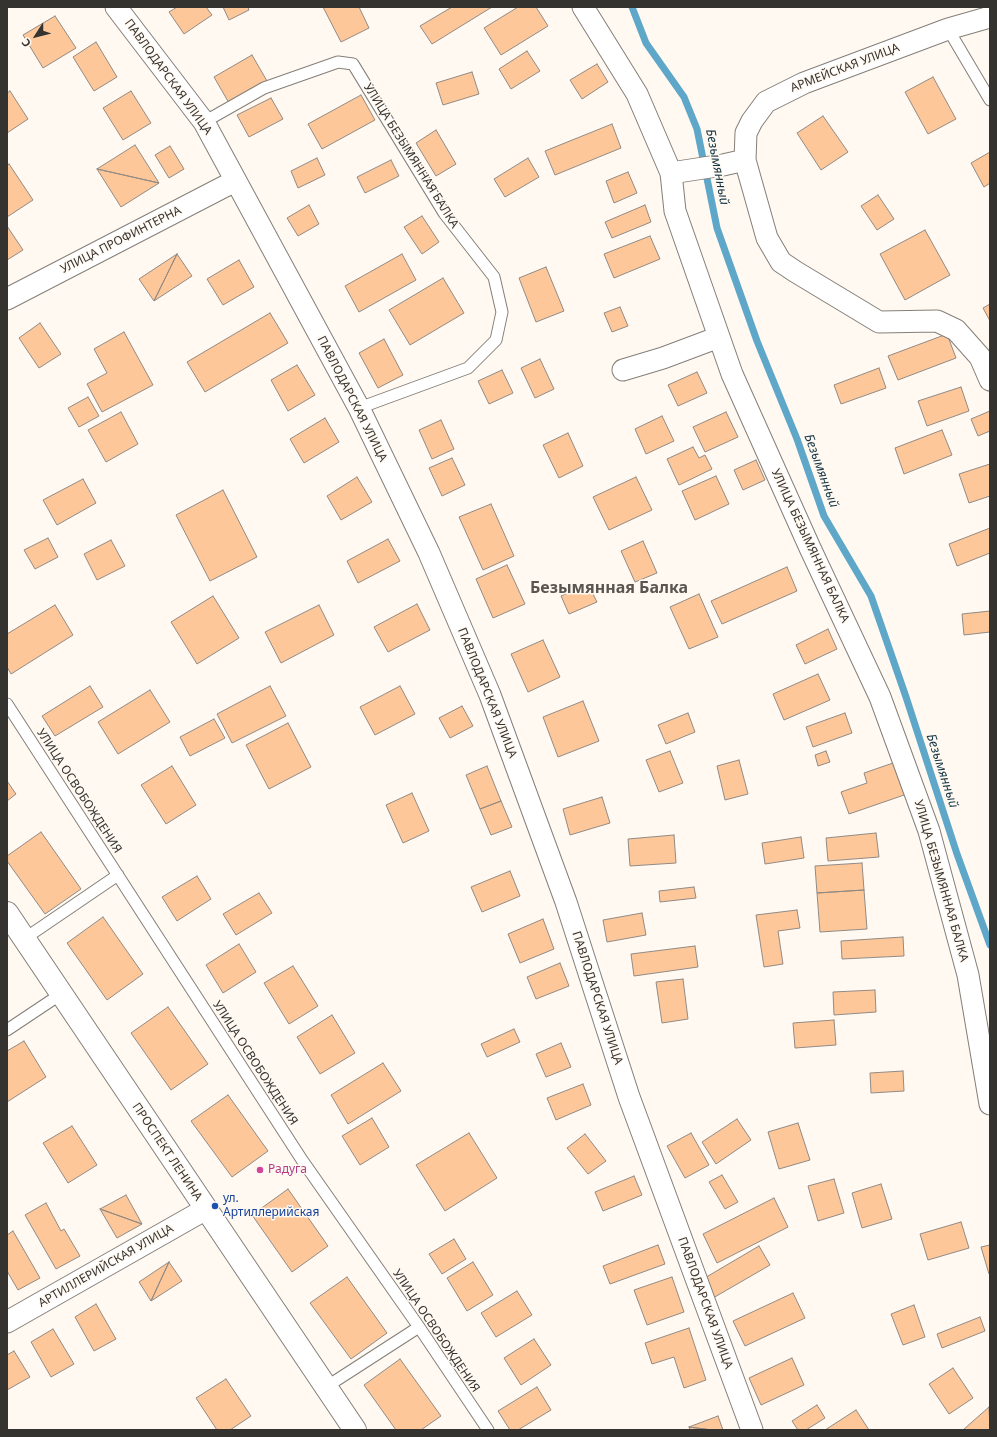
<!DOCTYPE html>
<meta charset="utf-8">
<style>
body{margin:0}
#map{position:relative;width:997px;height:1437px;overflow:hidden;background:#fff9f2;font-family:"Noto Sans",sans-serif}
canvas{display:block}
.frame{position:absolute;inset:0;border:8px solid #353330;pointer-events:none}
.north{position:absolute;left:16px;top:16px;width:40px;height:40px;-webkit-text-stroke:3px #fff9f2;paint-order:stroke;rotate:234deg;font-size:11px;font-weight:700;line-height:16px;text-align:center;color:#353330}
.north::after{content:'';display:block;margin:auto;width:14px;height:18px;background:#353330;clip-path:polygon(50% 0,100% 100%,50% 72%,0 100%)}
</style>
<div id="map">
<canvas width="997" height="1437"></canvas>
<div class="frame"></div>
<div class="north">С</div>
</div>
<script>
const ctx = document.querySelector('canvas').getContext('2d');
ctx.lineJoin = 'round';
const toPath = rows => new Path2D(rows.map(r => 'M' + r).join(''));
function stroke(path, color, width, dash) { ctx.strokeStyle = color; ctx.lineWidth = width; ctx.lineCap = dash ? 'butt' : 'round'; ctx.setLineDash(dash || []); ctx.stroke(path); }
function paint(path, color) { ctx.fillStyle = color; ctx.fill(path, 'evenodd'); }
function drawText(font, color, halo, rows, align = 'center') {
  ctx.font = font + ' "Noto Sans",sans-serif'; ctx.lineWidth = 3; ctx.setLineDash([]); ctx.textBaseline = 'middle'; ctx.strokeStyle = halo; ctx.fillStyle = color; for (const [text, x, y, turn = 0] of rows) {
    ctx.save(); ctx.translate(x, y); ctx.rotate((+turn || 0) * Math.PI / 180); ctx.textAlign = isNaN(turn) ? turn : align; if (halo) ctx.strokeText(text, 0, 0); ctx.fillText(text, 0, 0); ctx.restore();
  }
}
const stream = toPath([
 [632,7,646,43,684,97,697,129,717,228,757,341,797,439,824,516,871,596,906,697,957,854,990,945]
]);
const building = toPath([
 [177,7,206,7,212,15,184,34,169,12,177,7],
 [223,7,248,7,249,10,229,20,223,7],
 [323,7,359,7,369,28,341,42,323,7],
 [452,7,492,7,432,44,420,26,452,7],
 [518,7,536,7,548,26,501,55,484,28,518,7],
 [55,16,76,48,43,68,23,35,55,16],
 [96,42,117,77,94,91,73,57,96,42],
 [527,51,540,71,511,89,499,69,527,51],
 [252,55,267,81,229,103,214,77,252,55],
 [597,64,608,82,582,99,570,80,597,64],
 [472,72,479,94,443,105,436,83,472,72],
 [933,77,956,119,928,134,905,92,933,77],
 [10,91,28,119,7,133,7,93,10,91],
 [131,91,151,123,123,140,103,108,131,91],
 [361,95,375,120,322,149,308,124,361,95],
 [271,98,283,119,249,137,237,115,271,98],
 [823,116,848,152,821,170,797,133,823,116],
 [612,124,621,148,555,175,545,151,612,124],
 [436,130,456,164,436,176,416,143,436,130],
 [135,145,159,183,97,169,135,145],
 [170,146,184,169,169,178,155,155,170,146],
 [990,152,990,183,984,187,971,163,990,152],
 [317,158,325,175,298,188,291,171,317,158],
 [528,158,539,177,505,197,494,179,528,158],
 [391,160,399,176,365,193,357,177,391,160],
 [9,164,33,200,7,217,7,166,9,164],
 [97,169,159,183,121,207,97,169],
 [628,172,637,193,614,203,606,181,628,172],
 [878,195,894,219,877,230,861,206,878,195],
 [309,205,319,224,298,236,287,218,309,205],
 [645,205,651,222,612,238,605,222,645,205],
 [422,216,439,242,422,254,404,227,422,216],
 [7,226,23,250,7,260,7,226],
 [925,230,950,275,905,300,880,254,925,230],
 [650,236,660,259,614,278,604,254,650,236],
 [177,254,192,276,154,301,177,254],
 [177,254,154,301,139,279,177,254],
 [402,254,416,280,359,312,345,286,402,254],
 [239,260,254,287,223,305,207,279,239,260],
 [546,267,564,311,536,322,519,278,546,267],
 [443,278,464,313,410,345,389,310,443,278],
 [990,304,990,321,983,308,990,304],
 [620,307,628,326,612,332,604,313,620,307],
 [270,313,288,343,205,392,187,362,270,313],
 [40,323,61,354,39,368,19,338,40,323],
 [124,332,153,385,102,412,87,384,107,373,94,349,124,332],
 [947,334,956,358,898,380,888,356,947,334],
 [384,339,403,375,378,388,359,353,384,339],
 [540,359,554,389,535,398,521,368,540,359],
 [297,365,315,395,288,411,271,380,297,365],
 [879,368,886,388,841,404,834,385,879,368],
 [502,370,513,393,489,404,478,381,502,370],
 [697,372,707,393,678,406,668,385,697,372],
 [961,387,969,411,927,426,918,401,961,387],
 [88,397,99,416,79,427,68,408,88,397],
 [990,411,990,431,978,436,971,419,990,411],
 [121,412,138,444,106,462,88,430,121,412],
 [726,412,738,437,705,452,693,427,726,412],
 [662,416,674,441,646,454,635,429,662,416],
 [325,418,339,442,304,463,290,439,325,418],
 [441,420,454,449,432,459,419,430,441,420],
 [942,430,952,455,904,474,895,448,942,430],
 [568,433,583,466,559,478,543,445,568,433],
 [693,447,699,458,705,455,712,469,679,485,667,459,693,447],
 [452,458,465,485,442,496,429,468,452,458],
 [756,460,765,480,743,490,734,470,756,460],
 [990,464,990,496,969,503,959,474,990,464],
 [716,476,729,504,695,520,682,491,716,476],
 [357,477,372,502,341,520,327,496,357,477],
 [636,477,652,510,609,530,593,497,636,477],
 [83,479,96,503,57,525,43,500,83,479],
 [223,490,257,557,210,581,176,515,223,490],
 [491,504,514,556,483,570,459,517,491,504],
 [990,528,990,553,957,566,949,544,990,528],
 [48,538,58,557,35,569,24,550,48,538],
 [388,539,400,561,358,583,347,561,388,539],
 [111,540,125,566,97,580,84,554,111,540],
 [643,541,657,573,635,582,621,551,643,541],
 [507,565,525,604,493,618,476,579,507,565],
 [787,567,797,591,722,624,711,601,787,567],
 [588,584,597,602,569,614,561,596,588,584],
 [699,594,718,637,689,649,670,607,699,594],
 [213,596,239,638,197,664,171,622,213,596],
 [417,604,430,630,388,652,374,627,417,604],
 [55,605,73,635,11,674,7,667,7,634,55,605],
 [319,605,334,635,281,663,265,632,319,605],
 [990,611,990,632,964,635,962,614,990,611],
 [828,629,837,649,805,664,796,645,828,629],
 [543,640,560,677,528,692,511,654,543,640],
 [818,674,830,700,784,720,773,694,818,674],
 [90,686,103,707,55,736,42,716,90,686],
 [270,686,286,716,232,743,217,714,270,686],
 [400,686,415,714,375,735,360,707,400,686],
 [150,690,170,722,118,754,98,722,150,690],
 [583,701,599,741,558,757,543,717,583,701],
 [462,706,473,726,450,738,439,718,462,706],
 [688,713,695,732,666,744,658,725,688,713],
 [845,713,852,733,813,747,806,727,845,713],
 [214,719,225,738,190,756,180,737,214,719],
 [288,723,311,767,269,789,246,745,288,723],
 [670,751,683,783,659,792,646,760,670,751],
 [826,751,830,762,818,766,815,755,826,751],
 [739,760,748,794,725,800,717,766,739,760],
 [896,762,907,794,849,814,841,792,867,783,864,773,896,762],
 [172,766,196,805,166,824,141,785,172,766],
 [487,766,501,801,480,809,466,775,487,766],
 [7,781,16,794,7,801,7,781],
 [412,793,429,831,403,843,386,805,412,793],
 [602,797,610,823,570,835,563,809,602,797],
 [501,801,512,827,491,835,480,809,501,801],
 [41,832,81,889,45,914,7,861,7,856,41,832],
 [876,833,879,857,828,861,826,838,876,833],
 [674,835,676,863,630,866,628,839,674,835],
 [801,837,804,858,765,864,762,843,801,837],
 [862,863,864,890,817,893,815,866,862,863],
 [510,871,520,896,482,912,471,887,510,871],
 [197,876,211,899,177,921,162,897,197,876],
 [694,887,696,898,660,902,659,891,694,887],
 [864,890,867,929,820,932,817,893,864,890],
 [259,893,272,913,236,935,223,914,259,893],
 [797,910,800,928,778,931,783,964,764,967,756,915,797,910],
 [642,913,646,935,607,942,603,920,642,913],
 [103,917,143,974,107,1000,67,943,103,917],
 [543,919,554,949,520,963,508,934,543,919],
 [903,937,904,956,842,959,841,941,903,937],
 [239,944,256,972,223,993,206,965,239,944],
 [695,946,698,967,634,976,631,954,695,946],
 [560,963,569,986,536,999,527,977,560,963],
 [293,966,318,1006,289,1024,264,983,293,966],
 [683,979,688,1019,662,1023,656,982,683,979],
 [875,990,876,1012,834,1015,833,992,875,990],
 [168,1007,208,1064,171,1090,131,1033,168,1007],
 [332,1015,355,1053,320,1074,297,1037,332,1015],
 [834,1020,836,1045,795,1048,793,1023,834,1020],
 [514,1029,520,1042,487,1057,481,1044,514,1029],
 [24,1041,46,1077,7,1102,7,1051,24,1041],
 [561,1043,571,1067,546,1077,536,1054,561,1043],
 [383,1063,401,1091,348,1124,331,1095,383,1063],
 [903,1071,904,1091,871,1093,870,1073,903,1071],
 [583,1084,591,1105,556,1120,547,1098,583,1084],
 [228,1095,268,1151,232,1177,191,1121,228,1095],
 [372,1118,389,1147,360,1165,342,1136,372,1118],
 [737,1119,751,1140,716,1164,702,1142,737,1119],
 [798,1123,810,1160,779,1169,768,1132,798,1123],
 [72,1126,97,1165,68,1183,43,1143,72,1126],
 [469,1133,497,1178,445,1211,416,1165,469,1133],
 [691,1133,709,1165,685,1178,667,1146,691,1133],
 [585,1134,606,1161,588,1174,567,1148,585,1134],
 [722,1175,738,1202,725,1209,709,1182,722,1175],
 [634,1176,642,1195,603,1211,595,1192,634,1176],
 [834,1179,844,1213,818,1221,808,1186,834,1179],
 [881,1184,892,1219,862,1228,852,1193,881,1184],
 [288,1189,328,1246,292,1272,252,1215,288,1189],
 [126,1195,142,1224,100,1209,126,1195],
 [774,1198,788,1227,717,1263,703,1234,774,1198],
 [46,1203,61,1231,64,1229,80,1256,56,1269,25,1215,46,1203],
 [100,1209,142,1224,117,1238,100,1209],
 [961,1222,969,1248,928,1260,920,1234,961,1222],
 [13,1231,40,1278,18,1290,7,1271,7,1235,13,1231],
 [454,1239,466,1259,442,1274,429,1254,454,1239],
 [658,1245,665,1264,610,1284,603,1266,658,1245],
 [990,1245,990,1273,989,1274,981,1247,990,1245],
 [759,1246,770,1265,713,1298,703,1279,759,1246],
 [169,1262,151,1301,139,1282,169,1262],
 [169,1262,182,1281,151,1301,169,1262],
 [473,1262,493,1295,467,1311,447,1278,473,1262],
 [347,1277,387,1333,351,1359,310,1303,347,1277],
 [672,1277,684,1312,647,1325,634,1290,672,1277],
 [517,1291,532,1315,496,1337,481,1313,517,1291],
 [793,1293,805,1318,745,1346,733,1321,793,1293],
 [96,1304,116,1339,94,1351,75,1317,96,1304],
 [914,1305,925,1337,903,1345,891,1314,914,1305],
 [980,1317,985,1331,942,1348,937,1334,980,1317],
 [689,1328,706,1380,684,1388,674,1357,652,1364,645,1343,689,1328],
 [53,1329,74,1364,51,1377,31,1342,53,1329],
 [534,1339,551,1365,521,1385,504,1358,534,1339],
 [14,1351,30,1377,7,1390,7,1355,14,1351],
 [792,1358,804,1385,761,1405,749,1378,792,1358],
 [400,1359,441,1416,421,1430,396,1430,364,1385,400,1359],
 [953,1368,973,1398,949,1414,929,1384,953,1368],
 [226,1379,251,1416,230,1430,217,1430,196,1398,226,1379],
 [537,1387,551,1410,518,1430,510,1430,498,1411,537,1387],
 [817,1405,825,1418,806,1430,798,1430,792,1421,817,1405],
 [989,1407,990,1430,963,1430,989,1407],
 [856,1410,869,1430,825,1430,856,1410],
 [718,1416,723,1430,712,1430,689,1427,718,1416],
 [689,1427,712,1430,690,1430,689,1427]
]);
const lane = toPath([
 [948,29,990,100],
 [204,122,264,88,338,62,353,64,444,213,494,277,502,312,496,340,468,368,359,408],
 [7,704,302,1160,419,1327,488,1430],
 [24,939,118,875],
 [7,1030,61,994],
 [326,1387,419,1327]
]);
const street = toPath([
 [116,7,204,122,359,408,429,553,490,695,566,902,629,1097,752,1430],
 [583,7,637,94,671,173,675,211,732,374,810,548,880,697,929,831,968,975,990,1104],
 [990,17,948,29,804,83,766,102,752,121,746,133,745,160,767,238,781,262,796,272,879,322,937,321,956,330,980,357,990,380],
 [671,173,723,165,745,160],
 [7,299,235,181],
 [623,370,663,358,719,337],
 [7,1322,206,1209]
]);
const secondary = toPath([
 [7,913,355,1430]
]);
const markers = [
 [260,1170,4,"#d1479c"],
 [215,1206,4,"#1a4fb4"]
];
const streetNames = [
 ["АРМЕЙСКАЯ УЛИЦА",845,68,-21],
 ["ПАВЛОДАРСКАЯ УЛИЦА",168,77,54],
 ["УЛИЦА БЕЗЫМЯННАЯ БАЛКА",411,156,58],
 ["УЛИЦА ПРОФИНТЕРНА",121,240,-27],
 ["ПАВЛОДАРСКАЯ УЛИЦА",352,399,63],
 ["УЛИЦА БЕЗЫМЯННАЯ БАЛКА",810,546,65],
 ["ПАВЛОДАРСКАЯ УЛИЦА",487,693,68],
 ["УЛИЦА ОСВОБОЖДЕНИЯ",79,791,57],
 ["УЛИЦА БЕЗЫМЯННАЯ БАЛКА",941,881,74],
 ["ПАВЛОДАРСКАЯ УЛИЦА",597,998,72],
 ["УЛИЦА ОСВОБОЖДЕНИЯ",255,1063,57],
 ["ПРОСПЕКТ ЛЕНИНА",167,1152,56],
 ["АРТИЛЛЕРИЙСКАЯ УЛИЦА",106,1266,-30],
 ["ПАВЛОДАРСКАЯ УЛИЦА",705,1303,70],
 ["УЛИЦА ОСВОБОЖДЕНИЯ",436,1331,56]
];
const hotelNames = [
 ["Радуга",268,1170]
];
const transitNames = [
 ["ул.",223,1199],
 ["Артиллерийская",223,1213]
];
const waterNames = [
 ["Безымянный",717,167,79],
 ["Безымянный",821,471,70],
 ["Безымянный",942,771,72]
];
const districtNames = [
 ["Безымянная Балка",609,588]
];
stroke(stream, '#5fa7c8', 7);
paint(building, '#fec799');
stroke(building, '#918a84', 1);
stroke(lane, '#847f78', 13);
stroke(street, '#847f78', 23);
stroke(secondary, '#847f78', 24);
stroke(lane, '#fff', 11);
stroke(street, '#fff', 21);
stroke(secondary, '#fff', 22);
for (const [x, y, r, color] of markers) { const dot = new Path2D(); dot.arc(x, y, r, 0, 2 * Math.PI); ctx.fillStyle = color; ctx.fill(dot); stroke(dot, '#fff9f2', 1.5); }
drawText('12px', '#353330', '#fff9f2', streetNames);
drawText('12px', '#b23c85', '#fff9f2', hotelNames, 'left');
drawText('12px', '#164399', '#fff9f2', transitNames, 'left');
drawText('italic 13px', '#123443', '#fff9f2', waterNames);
drawText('bold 16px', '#5a554f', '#fff9f2', districtNames);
</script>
